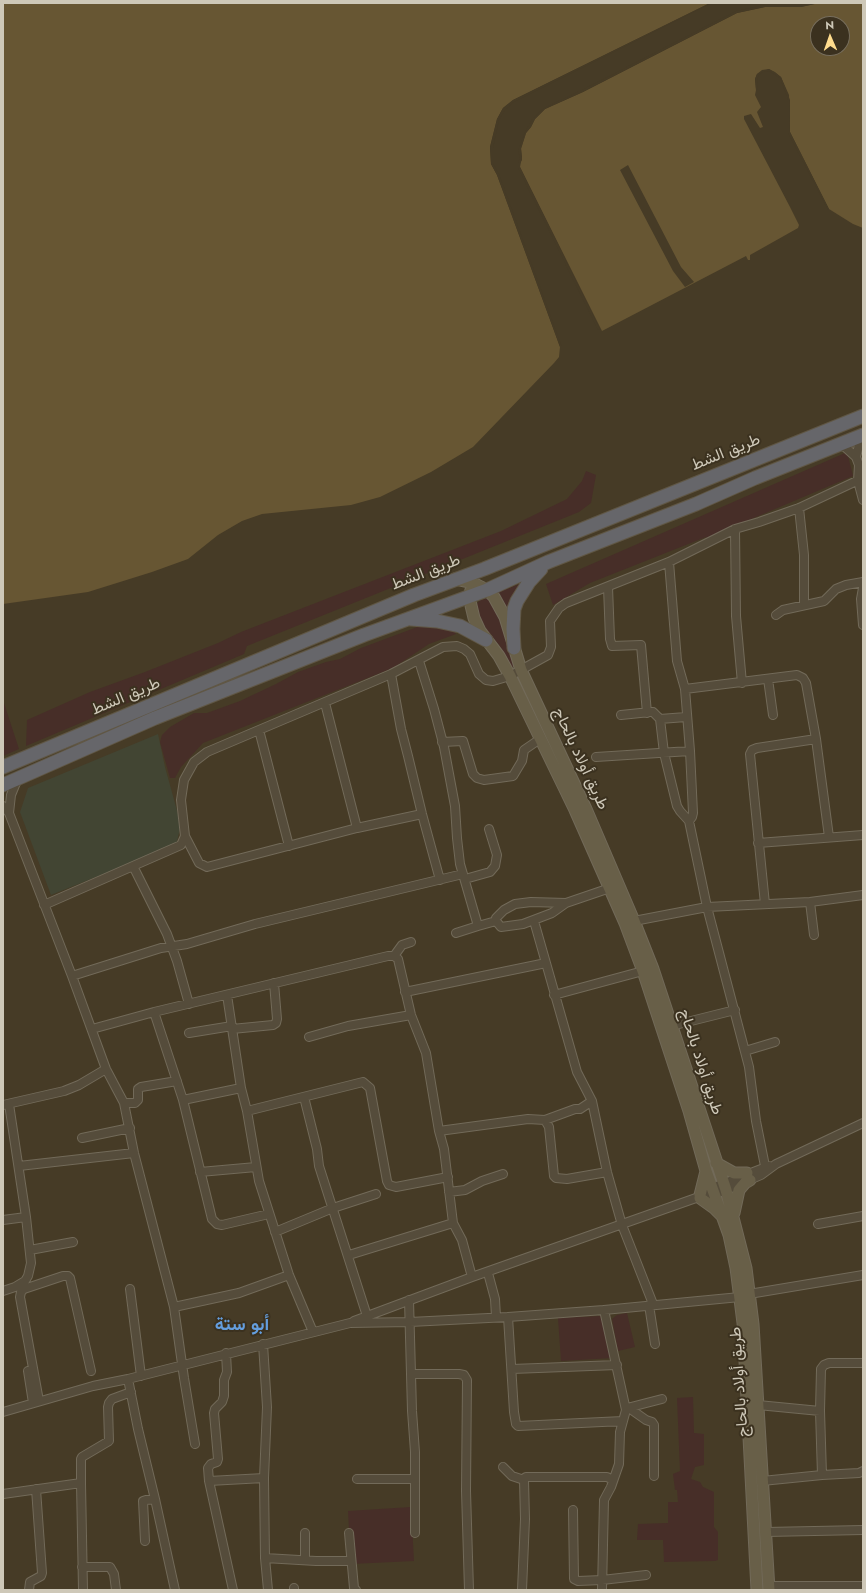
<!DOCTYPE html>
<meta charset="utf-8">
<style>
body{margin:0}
#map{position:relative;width:866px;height:1593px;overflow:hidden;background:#463b26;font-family:Jost,sans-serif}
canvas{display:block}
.frame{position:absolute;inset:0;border:4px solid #cec8b8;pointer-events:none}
.north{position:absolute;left:810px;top:16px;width:40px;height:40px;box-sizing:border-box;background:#3b311f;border:1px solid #766d5c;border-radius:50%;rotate:358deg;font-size:11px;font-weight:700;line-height:16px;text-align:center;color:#cec8b8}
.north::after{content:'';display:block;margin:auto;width:14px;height:18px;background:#ffdc8d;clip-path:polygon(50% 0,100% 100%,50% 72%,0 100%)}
</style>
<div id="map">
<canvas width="866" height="1593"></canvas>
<div class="frame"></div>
<div class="north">N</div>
</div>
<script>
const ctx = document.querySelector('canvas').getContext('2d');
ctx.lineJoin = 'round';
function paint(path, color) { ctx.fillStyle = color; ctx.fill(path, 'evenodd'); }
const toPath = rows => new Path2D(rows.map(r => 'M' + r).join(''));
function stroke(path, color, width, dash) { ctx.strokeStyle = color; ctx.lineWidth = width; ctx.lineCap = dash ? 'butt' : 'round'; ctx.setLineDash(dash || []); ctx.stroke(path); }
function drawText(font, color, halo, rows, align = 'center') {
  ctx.font = font + ' Jost,Vazirmatn,sans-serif'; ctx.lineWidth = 4; ctx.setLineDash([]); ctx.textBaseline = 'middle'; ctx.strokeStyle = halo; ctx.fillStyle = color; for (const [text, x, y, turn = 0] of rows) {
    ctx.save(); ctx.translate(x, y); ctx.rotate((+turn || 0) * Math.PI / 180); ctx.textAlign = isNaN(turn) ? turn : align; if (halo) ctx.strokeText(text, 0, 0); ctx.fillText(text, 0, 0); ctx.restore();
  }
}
const medical = toPath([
 [158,734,165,767,181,825,176,845,51,895,20,812,28,788]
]);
const green = toPath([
 [845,453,848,456,853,476,742,523,742,524,707,539,706,537,590,583,553,605,546,584],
 [586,471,596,475,591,503,579,512,247,646,244,654,26,746,27,720,90,692,145,672,218,643,241,632,501,531,567,499,582,481],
 [522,583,509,613,496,593],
 [489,598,500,613,508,648,515,666,510,668,499,645,482,625,478,614,477,604,480,600],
 [420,626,452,629,456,634,429,644,393,668,203,743,181,767,175,778,170,778,160,742,162,735,170,727,194,713,207,713,240,701,276,684,298,672,326,662,340,659,361,648],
 [3,700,19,749,3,756],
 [627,1313,635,1347,618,1351,612,1319,617,1315],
 [601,1316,613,1358,561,1361,558,1318],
 [693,1397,694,1433,704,1434,704,1465,695,1467,691,1479,700,1482,703,1487,714,1492,714,1527,718,1532,718,1560,715,1561,664,1562,663,1540,637,1540,638,1524,668,1523,668,1502,678,1502,677,1490,675,1490,673,1474,680,1471,677,1398],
 [411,1507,414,1561,351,1564,348,1511]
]);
const water = toPath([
 [3,3,710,3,513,100,503,108,497,119,490,147,491,164,497,175,560,347,559,357,554,363,473,447,431,472,380,497,351,505,262,514,242,521,218,535,188,559,152,572,88,592,3,604],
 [819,3,863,3,863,228,853,224,829,209,790,132,790,100,781,77,769,69,757,74,755,79,756,90,755,95,761,107,757,112,763,127,760,128,751,114,744,116,744,119,790,207,799,225,798,228,750,255,750,260,748,260,746,256,602,331,520,167,520,163,522,160,521,149,526,133,531,127,535,119,545,109,583,92,737,13,765,7,801,7],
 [818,24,842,24,842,48,818,48]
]);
const pier = toPath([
 [710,3,712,3,514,102,505,110,499,120,493,148,493,163,499,174,562,347,560,347,497,175,491,164,490,147,497,119,503,108,513,100],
 [810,3,819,3,801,7,765,7,737,13,583,92,545,109,535,119,531,127,526,133,521,148,522,157,520,167,600,329,598,330,518,168,518,163,520,157,518,152,519,148,525,132,533,118,544,108,582,90,736,11,765,5,800,5],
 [769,69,775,72,781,77,789,95,790,132,829,209,828,210,788,133,788,100,780,78,769,71,763,72,759,75,757,79,758,90,756,90,755,79,757,74,762,70],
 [628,165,681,267,694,282,685,287,673,271,620,170]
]);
const minor = toPath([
 [839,444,846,448,856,457,859,465,858,481,863,500],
 [856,457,859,445,863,439],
 [799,508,804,555,804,605],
 [735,529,736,616,742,683],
 [669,562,677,661,685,689,690,751,693,813,692,817,689,821,707,907,749,1067,756,1121,765,1166],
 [608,587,610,639,612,646,641,645,647,713],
 [863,588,861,599,863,625],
 [776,615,783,610,824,601,836,589,846,585,863,582],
 [419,661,434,709,444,747,455,806,457,838,460,864,478,926,496,921],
 [391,674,401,729,408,756,422,814,440,880],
 [768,679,773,715],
 [685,689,797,675,803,678,806,683,816,739,829,837],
 [325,703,357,828],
 [621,715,650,712,653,712,660,719,686,717],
 [660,719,664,753,677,806,680,811,689,821],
 [259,730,289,846],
 [442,742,463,741,473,774,477,778,484,780,513,776,522,761,524,750,540,739],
 [596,757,690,751],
 [3,806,9,813,72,976,106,1069,124,1103,134,1153,174,1307,184,1378,195,1444],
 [9,813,11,795,18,778],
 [185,836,199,863,207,867,357,828,422,814],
 [758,843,863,835],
 [133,866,167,934,177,961,189,1004],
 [465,879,490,872,495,866,497,855,489,829],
 [810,902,814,935],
 [765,904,750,754,752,750,757,748,816,739],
 [44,905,181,845,185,836,181,800,184,780,194,762,207,752,391,674,443,647,457,646,464,649,470,654,479,674,486,680,493,681,510,676,548,655,551,647,550,621,559,608,566,603,669,562,735,529,759,522,799,508,863,478],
 [496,921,496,918,504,910,515,904,531,902,566,903,610,888],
 [496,921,501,927,523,924,552,913,566,903],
 [534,921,546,963],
 [634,921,707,907,810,902,863,895],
 [456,933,478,926],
 [394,956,402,945,411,942],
 [72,976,161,948,187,944,255,924,463,874],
 [405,992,546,963,577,1072,592,1101,607,1172,622,1225,653,1304],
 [227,995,241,1088,247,1111,259,1181,289,1275,313,1332],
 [554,995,643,971],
 [154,1012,183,1100,212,1219,217,1224,222,1225,269,1214],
 [671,1026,735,1010],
 [92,1029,154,1012,388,956,394,956,398,959,411,1015,426,1053,439,1131,444,1149,453,1223,462,1240,472,1277],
 [232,1029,273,1025,276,1023,277,1019,274,983],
 [189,1033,232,1026],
 [309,1037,348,1026,411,1015],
 [745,1051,775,1042],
 [304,1097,317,1149,319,1166,367,1316],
 [183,1100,241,1088],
 [124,1103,135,1103,138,1100,138,1089,141,1087,177,1081],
 [3,1105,64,1091,79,1085,106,1069],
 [247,1111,363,1082,370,1088,387,1181,389,1185,396,1187,448,1177],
 [545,1120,575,1109,580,1109,592,1101],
 [439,1131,528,1119,545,1120,549,1127,554,1176,556,1178,567,1179,607,1172],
 [82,1138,130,1128],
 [19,1166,134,1153],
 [200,1172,256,1167],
 [707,1190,769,1166],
 [449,1192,465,1190,482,1181,503,1174],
 [3,1220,26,1217],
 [818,1224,863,1216],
 [275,1232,333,1208,376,1194],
 [30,1250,73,1242],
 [349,1255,453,1223],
 [488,1273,495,1299,496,1317],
 [130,1289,141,1376],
 [3,1291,15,1287,25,1281,28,1276,31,1263,26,1217,9,1104],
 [749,1294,863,1275],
 [409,1300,411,1374,459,1374,464,1375,467,1380,466,1491,469,1590],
 [649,1305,655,1344],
 [174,1307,239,1293,289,1275],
 [508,1317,514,1412,516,1424,518,1426,623,1421],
 [354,1321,472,1277,696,1198,707,1197,726,1190,761,1175,776,1164,863,1123],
 [263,1344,267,1407,264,1478,265,1558,268,1590],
 [226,1353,227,1372,224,1380,224,1396,222,1402,215,1409,214,1413,218,1459,217,1462,211,1464,208,1468,209,1481,233,1590],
 [512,1369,617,1365],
 [28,1371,33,1403],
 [411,1374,412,1411,415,1452,415,1533],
 [128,1379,138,1429,155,1499,175,1590],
 [39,1401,20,1297,21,1292,24,1289,63,1276,68,1276,70,1278,91,1371],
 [758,1405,820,1411],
 [627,1408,662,1399],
 [629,1408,646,1420,652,1422,654,1425,654,1476],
 [3,1412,93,1386,128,1379,350,1323,410,1322,508,1317,604,1310,740,1297],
 [503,1467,512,1476,524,1480],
 [822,1475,820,1411,821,1369,824,1365,829,1363,863,1363],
 [357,1479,415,1479],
 [524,1480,523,1479,526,1477,607,1477,613,1480],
 [209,1481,264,1478],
 [762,1481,822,1475,859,1473,863,1471],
 [81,1483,81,1459,82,1457,109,1441,108,1407,109,1403,112,1399,131,1392],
 [3,1494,81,1483,83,1590],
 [573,1510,574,1579,578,1581,602,1580,646,1575],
 [766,1532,863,1530],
 [349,1533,354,1588,356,1590],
 [145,1541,143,1501,146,1500,155,1499],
 [265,1558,316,1561,351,1561],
 [303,1560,305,1559,305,1533],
 [82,1567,110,1567,114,1574,116,1590],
 [769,1586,863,1586],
 [294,1588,294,1590],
 [29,1590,30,1582,41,1576,42,1573,36,1489],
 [522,1590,525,1519,524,1480],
 [602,1590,604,1500,611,1487,619,1464,620,1432,626,1410,604,1310]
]);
const secondary = toPath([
 [455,579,473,583,487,590,494,597,505,617,521,670,586,809,634,921,653,969,726,1190,746,1268,753,1324,769,1590],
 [471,590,469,597,474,618,480,631,499,656,510,676,575,810,625,923,643,971,689,1111,706,1171,729,1235,736,1268,743,1323,757,1590],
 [716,1163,734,1173,747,1173],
 [700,1195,706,1171],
 [700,1198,714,1208,721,1215],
 [734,1213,739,1190,745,1183,750,1180]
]);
const trunk = toPath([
 [411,619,437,621,460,626,486,640],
 [514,648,513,629,514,609,517,601,529,582,541,569],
 [3,767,414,595,484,569,863,416],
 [3,785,155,718,364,635,487,590,548,562,696,504,755,478,863,435]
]);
const streetNames = [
 ["طريق الشط",726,453,-22],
 ["طريق الشط",426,573,-21],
 ["طريق الشط",126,697,-23],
 ["طريق أولاد بالحاج",580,759,65],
 ["طريق أولاد بالحاج",700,1062,72],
 ["طريق أولاد بالحاج",740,1382,-94]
];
const quarterNames = [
 ["أبو ستة",242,1326]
];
paint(medical, '#424533');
paint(green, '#472e28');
paint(water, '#675633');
paint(pier, '#463b26');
stroke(minor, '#726a59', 10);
stroke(secondary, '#726a59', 13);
stroke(trunk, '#605745', 15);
stroke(minor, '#554c3b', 8);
stroke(secondary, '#685f48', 11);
stroke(trunk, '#66666a', 13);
drawText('16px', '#cec8b8', '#3b311f', streetNames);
drawText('bold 18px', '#649ede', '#3b311f', quarterNames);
</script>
